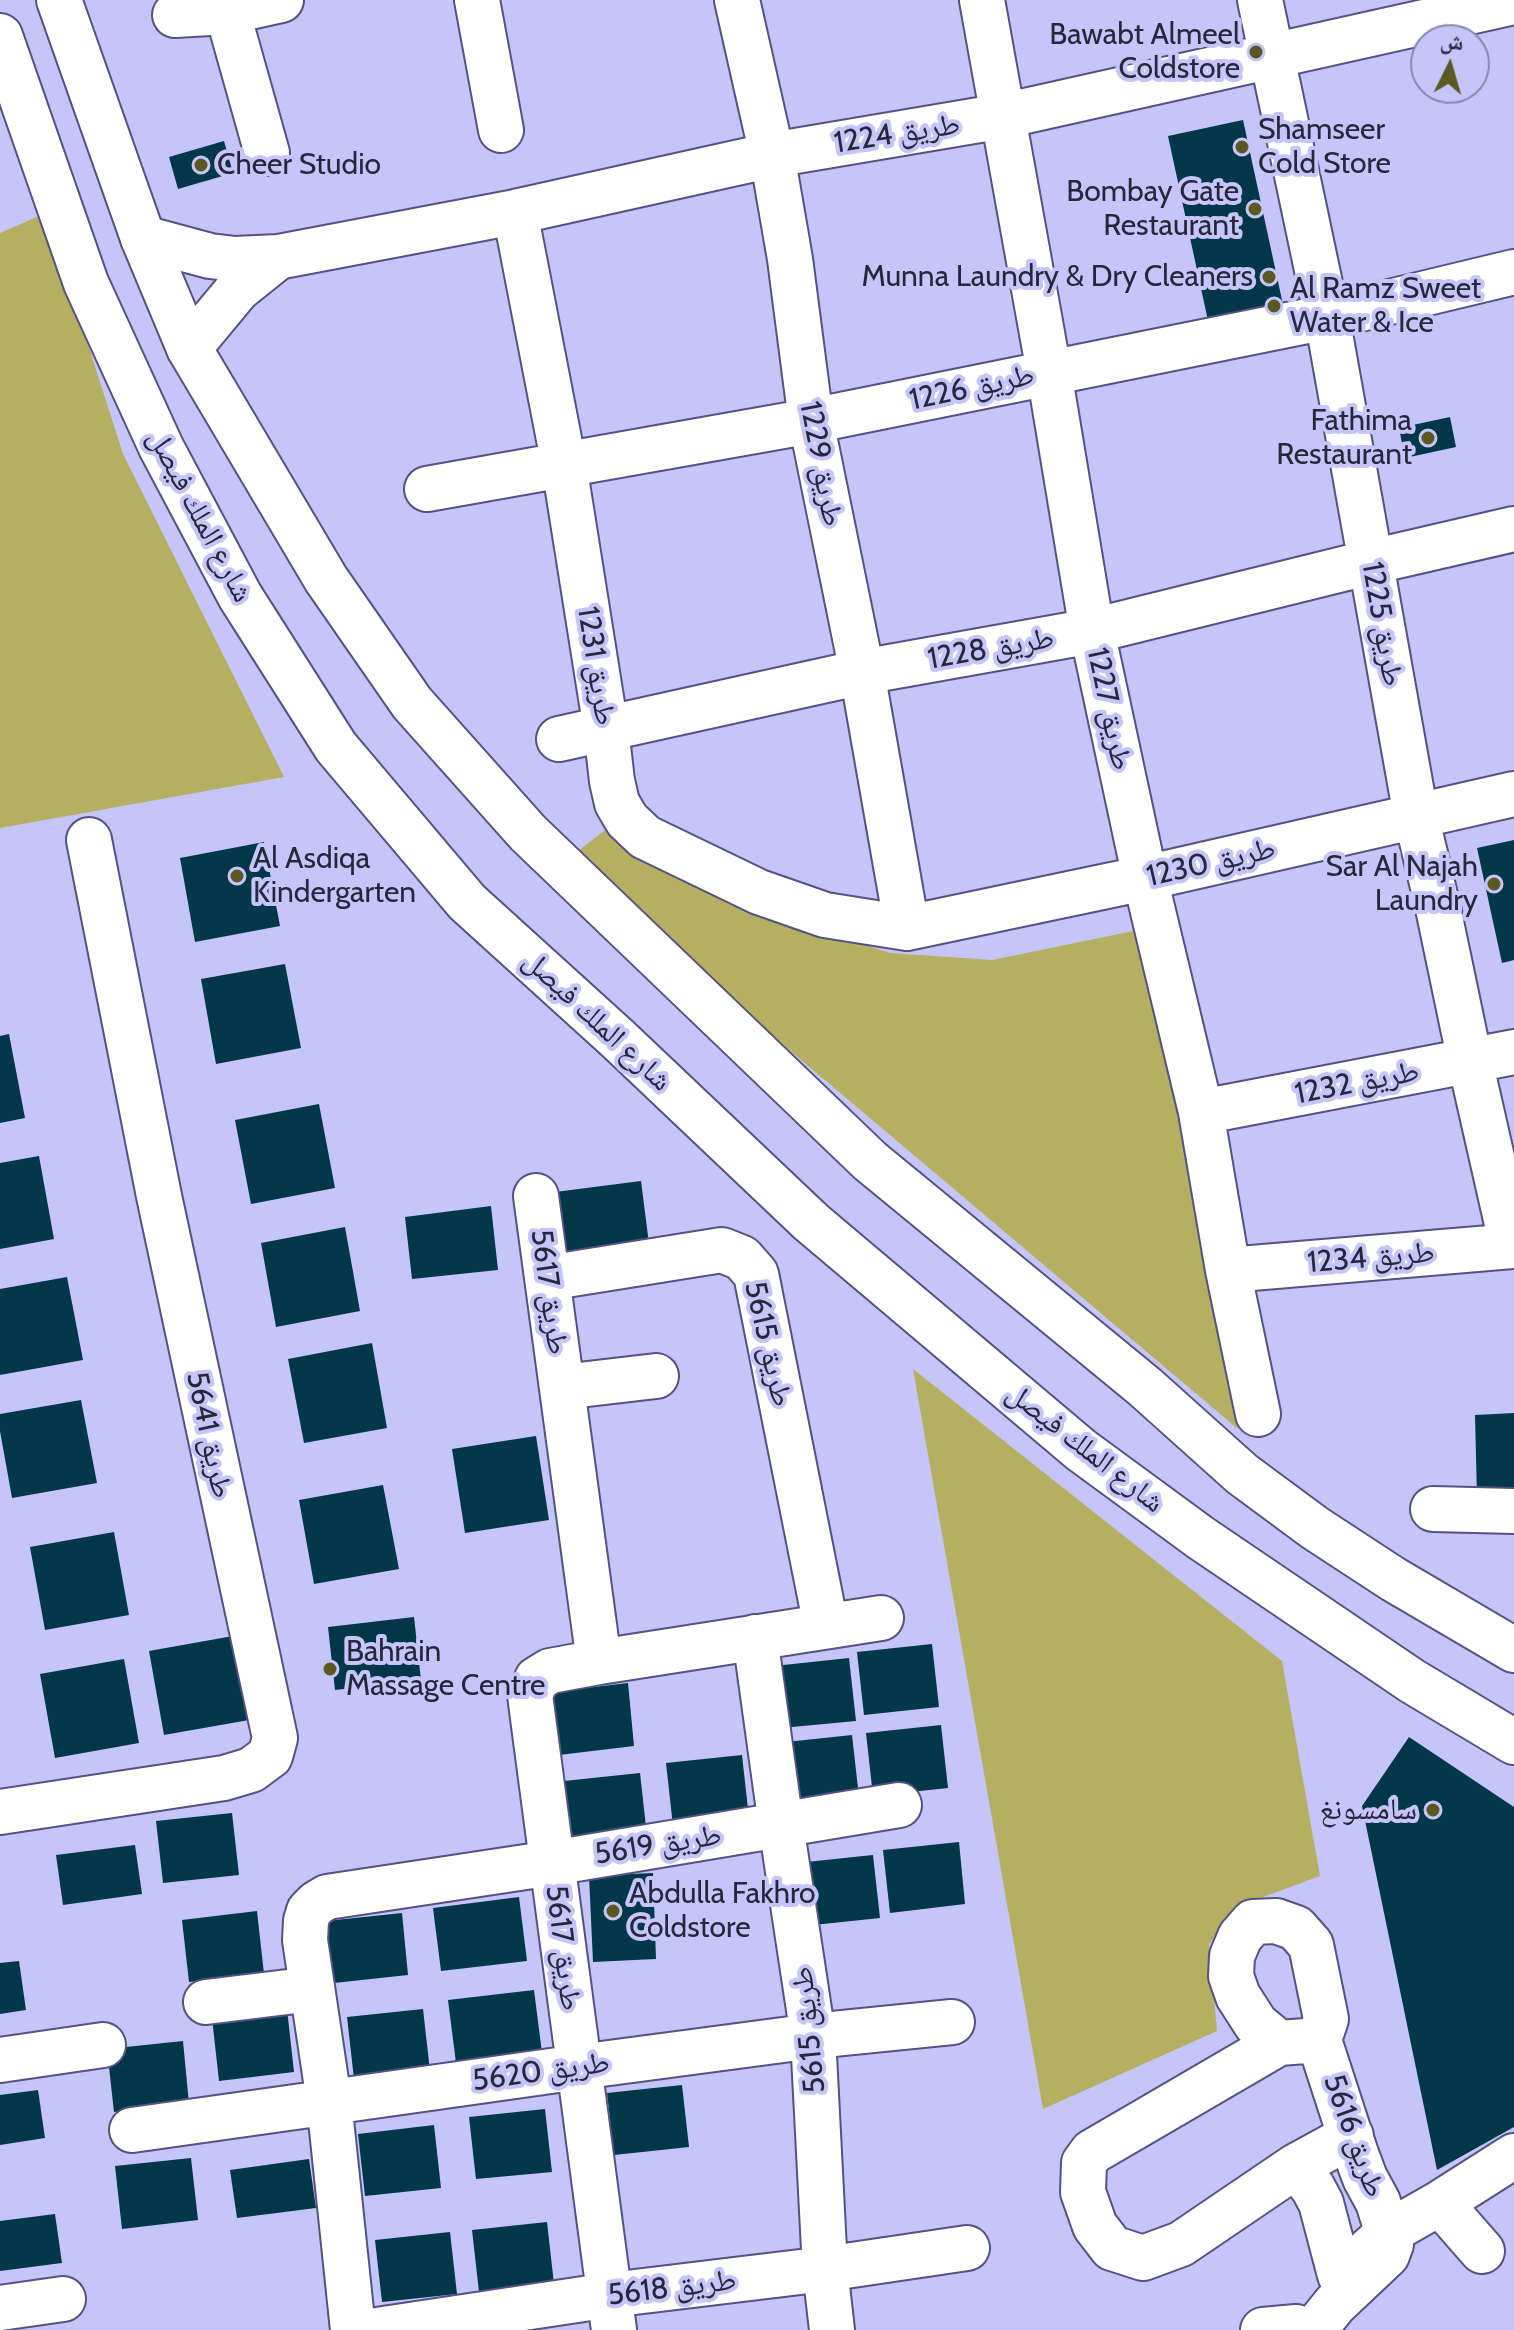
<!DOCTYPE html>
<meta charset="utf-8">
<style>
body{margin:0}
#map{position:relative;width:1514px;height:2330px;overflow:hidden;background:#c5c5fa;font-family:Cabin,"Noto Naskh Arabic",sans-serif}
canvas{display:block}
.north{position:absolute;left:1410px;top:24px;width:80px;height:80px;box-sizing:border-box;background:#c5c5fa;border:2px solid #8686ae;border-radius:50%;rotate:5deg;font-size:22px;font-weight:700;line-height:32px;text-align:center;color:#27273b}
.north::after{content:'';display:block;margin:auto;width:28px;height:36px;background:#5c5824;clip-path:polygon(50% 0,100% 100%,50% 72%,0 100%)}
</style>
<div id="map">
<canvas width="1514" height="2330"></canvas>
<div class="north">ش</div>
</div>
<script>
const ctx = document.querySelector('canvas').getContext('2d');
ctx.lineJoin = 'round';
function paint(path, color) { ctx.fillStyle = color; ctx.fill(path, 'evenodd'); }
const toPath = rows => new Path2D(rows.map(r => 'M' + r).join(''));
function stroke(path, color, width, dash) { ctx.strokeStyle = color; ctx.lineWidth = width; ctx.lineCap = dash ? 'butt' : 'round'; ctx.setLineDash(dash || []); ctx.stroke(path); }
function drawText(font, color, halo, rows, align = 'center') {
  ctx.font = font + ' Cabin,"Noto Naskh Arabic",sans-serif'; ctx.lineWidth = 8; ctx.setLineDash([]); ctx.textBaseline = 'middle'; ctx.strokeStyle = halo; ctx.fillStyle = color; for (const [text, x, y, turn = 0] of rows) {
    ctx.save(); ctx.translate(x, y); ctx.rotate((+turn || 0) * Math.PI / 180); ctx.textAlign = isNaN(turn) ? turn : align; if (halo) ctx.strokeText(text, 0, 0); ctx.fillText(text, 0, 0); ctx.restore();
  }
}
const green = toPath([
 [46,213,123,454,284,777,0,828,0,233],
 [613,824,780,917,890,953,992,960,1148,928,1238,1429,665,945,578,851],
 [913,1369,1282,1661,1320,1876,1239,1906,1209,1944,1217,2031,1043,2109]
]);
const building = toPath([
 [1243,120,1285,314,1210,330,1168,136],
 [224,141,233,173,178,189,169,157],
 [1450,417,1456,447,1405,458,1399,428],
 [1514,840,1514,960,1502,963,1477,848],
 [264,842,280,926,195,942,180,858],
 [285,964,301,1048,216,1064,201,979],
 [9,1034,25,1118,0,1123,0,1036],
 [319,1104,335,1188,251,1204,235,1120],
 [39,1156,54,1239,0,1249,0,1163],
 [641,1181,649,1244,563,1254,555,1192],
 [491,1206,498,1270,412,1279,405,1217],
 [345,1227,360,1311,276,1327,261,1243],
 [67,1277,83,1360,0,1375,0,1289],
 [372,1343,387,1428,304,1443,288,1359],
 [81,1400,97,1483,12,1498,0,1431,0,1414],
 [1514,1413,1514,1499,1477,1497,1475,1415],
 [536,1436,549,1520,465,1533,452,1449],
 [383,1485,399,1569,314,1584,299,1500],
 [114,1532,129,1615,45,1630,30,1547],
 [414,1617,421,1680,335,1690,328,1627],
 [233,1636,249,1720,164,1735,149,1651],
 [932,1644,939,1707,864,1715,857,1652],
 [849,1658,856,1721,781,1728,774,1666],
 [124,1659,139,1743,55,1758,40,1674],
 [628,1683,634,1746,559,1755,552,1692],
 [941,1725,948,1788,873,1796,866,1733],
 [852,1735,859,1797,784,1805,777,1743],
 [1409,1737,1514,1807,1514,2127,1437,2170,1362,1806],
 [742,1755,749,1818,673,1826,666,1763],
 [640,1773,647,1836,571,1844,564,1781],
 [232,1813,239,1875,163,1883,156,1821],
 [959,1842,965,1904,890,1913,883,1850],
 [135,1845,142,1894,63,1905,56,1855],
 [873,1855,880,1918,804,1926,797,1863],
 [653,1873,656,1959,593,1962,589,1876],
 [519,1897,527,1961,441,1971,433,1908],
 [257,1911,264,1974,189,1982,182,1920],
 [402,1913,408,1975,334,1983,326,1921],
 [19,1961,26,2010,0,2014,0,1963],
 [534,1990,542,2053,456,2063,448,2000],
 [287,2009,294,2072,219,2081,212,2018],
 [423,2009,430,2071,354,2079,347,2017],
 [183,2041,189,2104,114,2112,107,2049],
 [682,2085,689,2147,614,2155,607,2093],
 [38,2090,45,2138,0,2145,0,2095],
 [545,2109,552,2172,476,2179,469,2117],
 [434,2125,441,2188,365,2196,358,2134],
 [191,2158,198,2220,122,2229,115,2166],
 [309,2159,316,2208,237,2218,230,2170],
 [55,2214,62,2263,0,2271,0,2221],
 [547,2222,554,2284,479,2292,472,2230],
 [450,2232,457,2294,382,2302,375,2240]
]);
const minor = toPath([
 [224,0,267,153],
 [477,0,501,130],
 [737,0,772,155,790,259,811,421,862,672,907,928],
 [982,0,1049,372,1092,631,1145,878,1201,1112,1228,1270,1258,1414],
 [1260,0,1327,317,1416,816,1438,908,1470,1061,1512,1246],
 [175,15,227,12,281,0],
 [515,212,564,465,606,729,612,781,617,803,627,820,645,837,759,892,825,915,907,928,1145,878,1514,794],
 [143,238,210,256,235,259,278,257,515,212,772,155,1003,116,1514,2],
 [189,348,238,289,278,257],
 [427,489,811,421,1327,317,1514,272],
 [559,739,862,672,1092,631,1371,562,1514,529],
 [1201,1112,1514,1052],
 [536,1196,599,1662],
 [1228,1270,1514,1246],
 [547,1278,722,1250,742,1258,756,1274,826,1626],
 [562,1387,656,1376],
 [1433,1509,1514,1511],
 [755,1637,781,1825,813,2036,825,2269,832,2330],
 [0,1812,224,1778,251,1770,270,1756,275,1738,159,1196,89,840],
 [206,2002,312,1989],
 [1279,2043,1092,2152,1084,2163,1083,2192,1095,2226,1112,2248,1143,2258,1181,2244,1296,2166,1351,2136],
 [0,2060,103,2045],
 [132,2130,579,2067,813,2036,952,2022],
 [1296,2166,1313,2188,1321,2203,1340,2275,1350,2290],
 [1440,2203,1482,2251],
 [1369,2250,1389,2232,1440,2203,1514,2156],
 [0,2308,63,2299],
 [353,2330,329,2101,305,1940,306,1921,309,1911,317,1903,327,1897,552,1863,899,1805],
 [377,2330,610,2295,825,2269,967,2248],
 [614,2330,530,1695,537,1679,550,1671,599,1662,881,1618],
 [1263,2330,1296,2327,1300,2330],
 [1314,2330,1335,2304,1387,2255,1391,2244,1378,2202,1365,2178,1356,2154,1319,2040,1326,2019,1311,1945,1296,1928,1276,1921,1253,1922,1240,1937,1232,1956,1231,1976,1238,1996,1256,2024,1279,2043,1319,2040]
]);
const major = toPath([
 [59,0,143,238,189,348,326,579,412,703,528,833,870,1161,1145,1387,1242,1474,1315,1528,1393,1579,1514,1650],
 [0,36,86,283,161,447,240,596,336,747,467,902,618,1039,811,1222,1081,1450,1201,1538,1412,1681,1514,1742]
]);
const markers = [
 [1256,52,8,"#5c5824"],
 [1242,147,8,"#5c5824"],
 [201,165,8,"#5c5824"],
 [1255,209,8,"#5c5824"],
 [1269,277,8,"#5c5824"],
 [1274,306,8,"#5c5824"],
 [1428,438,8,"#5c5824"],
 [237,876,8,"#5c5824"],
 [1494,884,8,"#5c5824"],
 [330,1669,8,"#5c5824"],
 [1433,1810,8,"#5c5824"],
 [613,1911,8,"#5c5824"]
];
const poiNames = [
 ["Bawabt Almeel",1240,35],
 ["Coldstore",1240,69],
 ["Shamseer",1258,130,"left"],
 ["Cold Store",1258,164,"left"],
 ["Cheer Studio",217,165,"left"],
 ["Bombay Gate",1239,192],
 ["Restaurant",1239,226],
 ["Munna Laundry & Dry Cleaners",1253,277],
 ["Al Ramz Sweet",1290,289,"left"],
 ["Water & Ice",1290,323,"left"],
 ["Fathima",1412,421],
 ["Restaurant",1412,455],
 ["Al Asdiqa",253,859,"left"],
 ["Kindergarten",253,893,"left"],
 ["Sar Al Najah",1478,867],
 ["Laundry",1478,901],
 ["Bahrain",346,1652,"left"],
 ["Massage Centre",346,1686,"left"],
 ["سامسونغ",1417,1810],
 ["Abdulla Fakhro",629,1894,"left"],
 ["Coldstore",629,1928,"left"]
];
const streetNames = [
 ["طريق 1224",897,134,-9],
 ["طريق 1226",972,388,-12],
 ["طريق 1229",821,464,79],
 ["شارع الملك فيصل",200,516,62],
 ["طريق 1225",1382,624,80],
 ["طريق 1228",991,649,-10],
 ["طريق 1231",596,666,81],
 ["طريق 1227",1109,709,78],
 ["طريق 1230",1211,863,-13],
 ["شارع الملك فيصل",597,1021,43],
 ["طريق 1232",1357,1083,-11],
 ["طريق 1234",1371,1258,-5],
 ["طريق 5617",549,1292,82],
 ["طريق 5615",768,1344,77],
 ["طريق 5641",209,1435,78],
 ["شارع الملك فيصل",1085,1448,38],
 ["طريق 5619",658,1845,-9],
 ["طريق 5617",563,1948,83],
 ["طريق 5615",809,2030,-96],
 ["طريق 5620",541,2072,-8],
 ["طريق 5616",1354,2136,70],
 ["طريق 5618",672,2288,-7]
];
paint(green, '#b5af61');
paint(building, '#013748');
stroke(minor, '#54527f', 48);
stroke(major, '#54527f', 48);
stroke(minor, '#fff', 44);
stroke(major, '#fff', 44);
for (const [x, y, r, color] of markers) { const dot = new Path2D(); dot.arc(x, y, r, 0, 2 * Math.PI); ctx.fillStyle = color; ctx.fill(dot); stroke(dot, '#c5c5fa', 3); }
drawText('30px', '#27273b', '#c5c5fa', poiNames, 'right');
drawText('30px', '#27273b', '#c5c5fa', streetNames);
</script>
